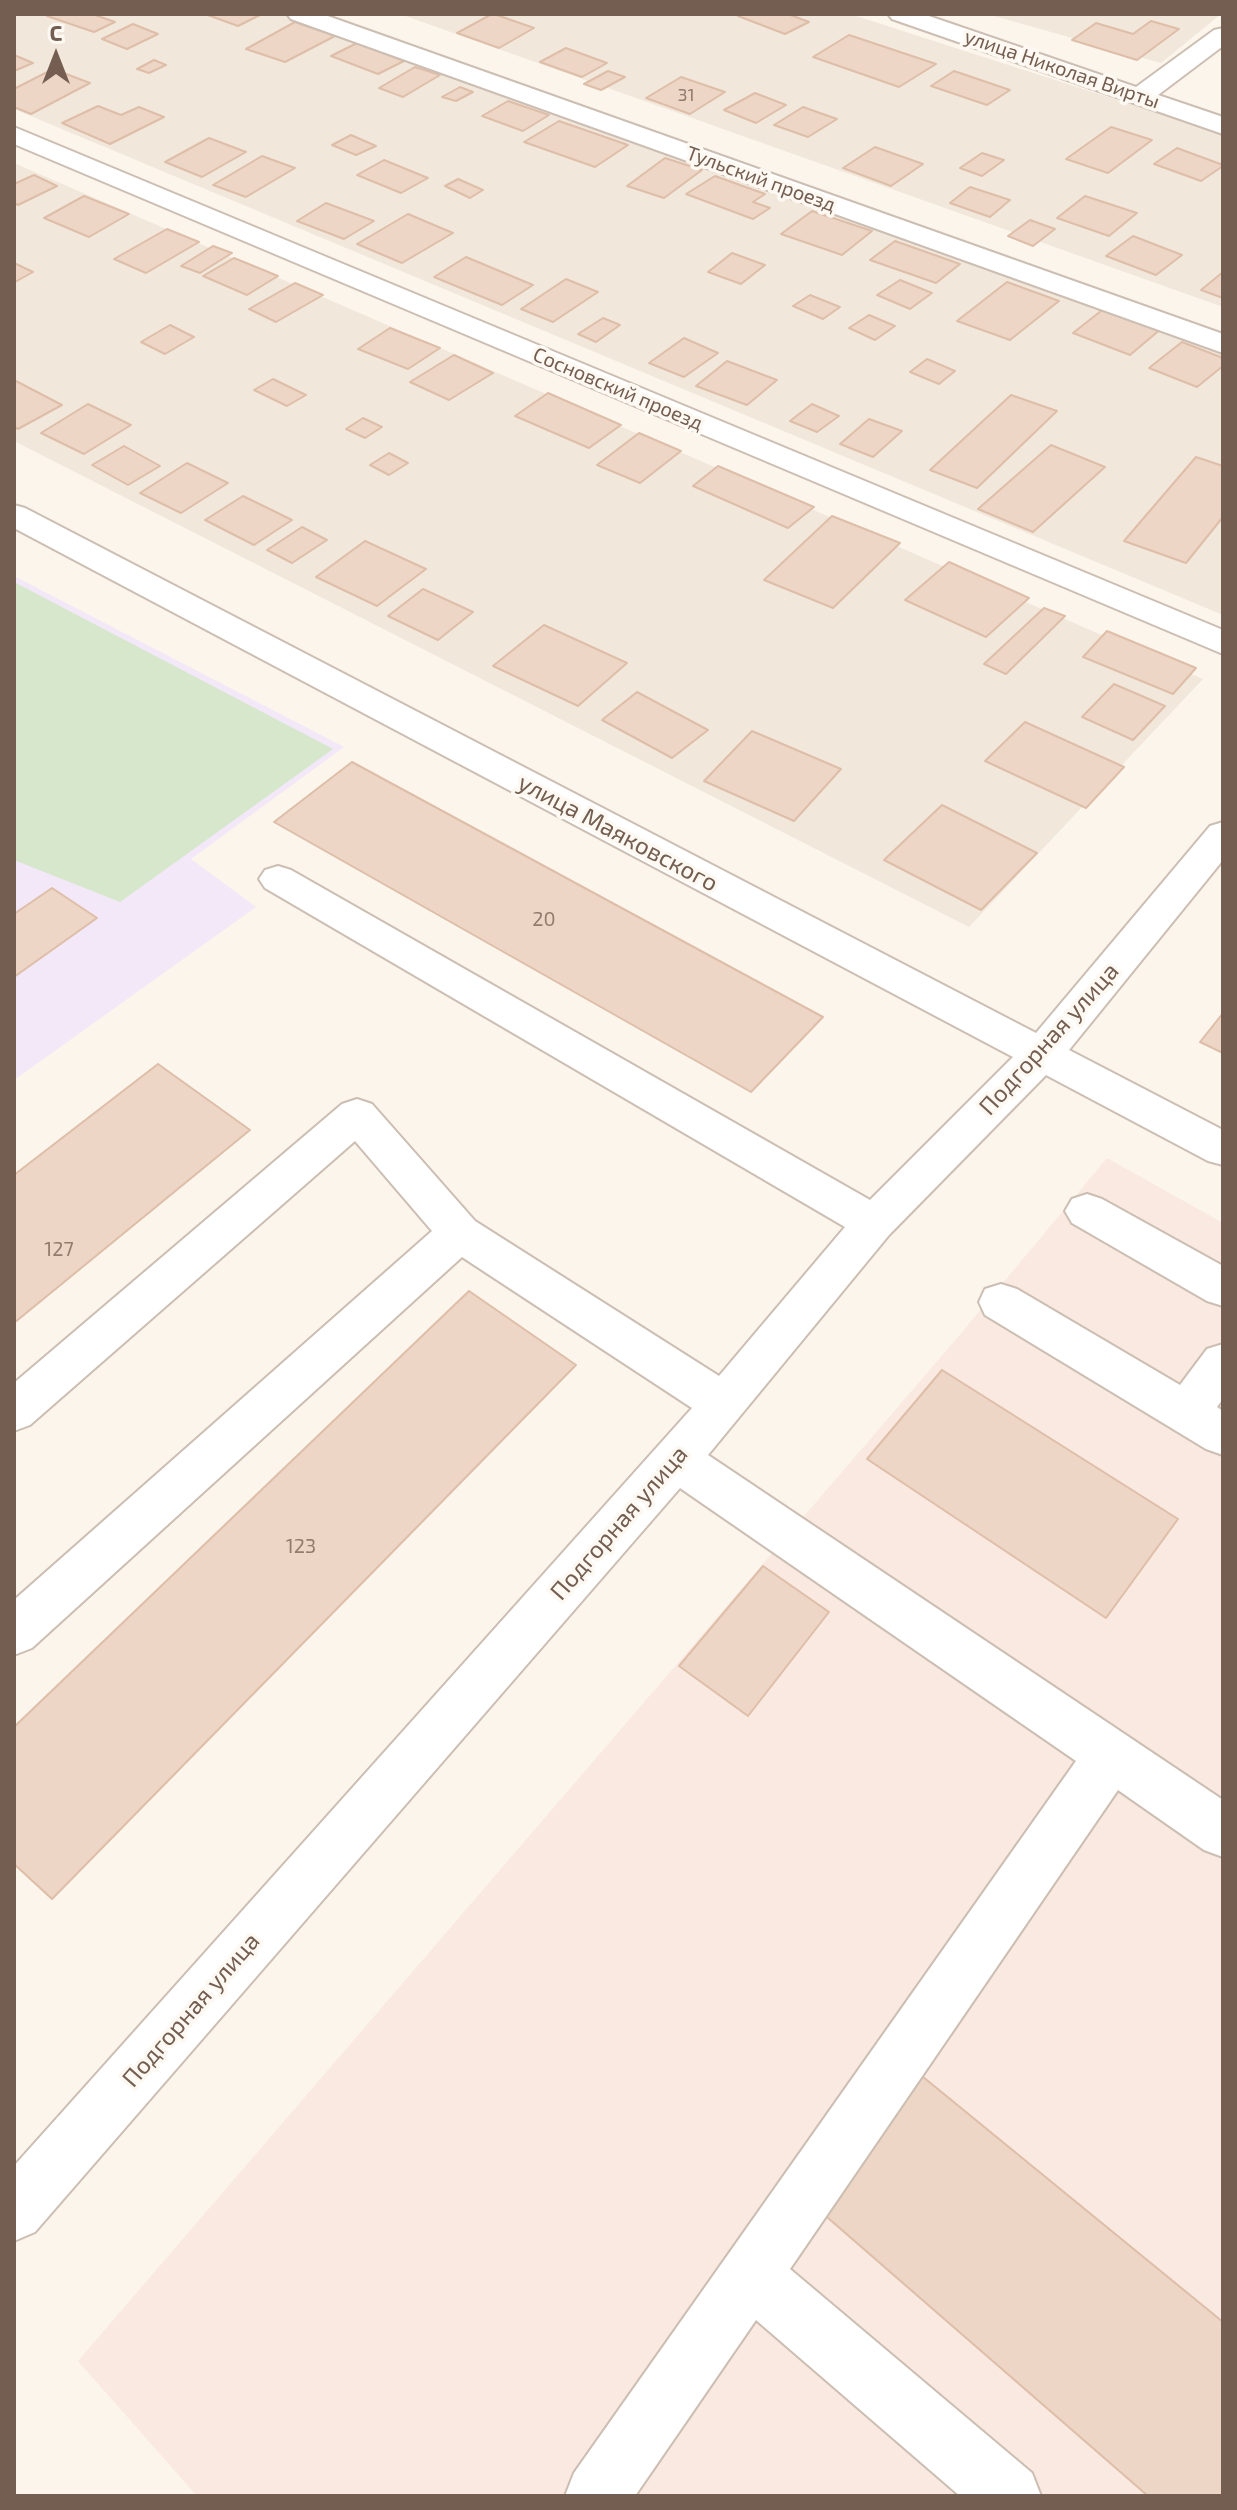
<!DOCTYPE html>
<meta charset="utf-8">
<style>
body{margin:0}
#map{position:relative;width:1237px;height:2510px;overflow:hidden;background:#fbf5ec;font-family:"Exo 2",sans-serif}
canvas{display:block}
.frame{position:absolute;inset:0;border:16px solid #735e51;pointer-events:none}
.north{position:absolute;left:16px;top:16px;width:80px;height:80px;-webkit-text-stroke:6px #fdf9f2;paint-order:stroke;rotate:0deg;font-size:22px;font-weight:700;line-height:32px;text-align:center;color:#735e51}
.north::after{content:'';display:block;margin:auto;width:28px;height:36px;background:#735e51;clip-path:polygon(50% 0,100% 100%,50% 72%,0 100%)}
</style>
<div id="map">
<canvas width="1237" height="2510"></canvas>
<div class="frame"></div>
<div class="north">С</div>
</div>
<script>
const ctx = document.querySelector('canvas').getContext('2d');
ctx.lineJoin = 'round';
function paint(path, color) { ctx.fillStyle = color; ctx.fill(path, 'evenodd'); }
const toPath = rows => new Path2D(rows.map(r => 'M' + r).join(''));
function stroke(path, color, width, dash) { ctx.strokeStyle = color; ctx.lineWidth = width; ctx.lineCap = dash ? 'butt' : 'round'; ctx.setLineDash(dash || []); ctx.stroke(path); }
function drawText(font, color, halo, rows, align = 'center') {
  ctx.font = font + ' "Exo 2",sans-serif'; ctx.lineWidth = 7; ctx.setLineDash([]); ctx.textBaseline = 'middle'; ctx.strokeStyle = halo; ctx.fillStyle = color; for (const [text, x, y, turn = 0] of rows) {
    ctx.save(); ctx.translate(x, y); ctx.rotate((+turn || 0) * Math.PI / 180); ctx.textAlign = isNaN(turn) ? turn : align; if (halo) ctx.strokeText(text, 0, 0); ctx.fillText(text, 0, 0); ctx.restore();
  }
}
const residential = toPath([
 [14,14,318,14,1223,343,1223,615,14,109],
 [400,14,850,14,1223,134,1223,307],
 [987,14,1221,14,1161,63],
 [14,163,1203,679,969,927,14,441]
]);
const commercial = toPath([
 [1107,1158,1223,1223,1223,2496,197,2496,78,2361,958,1337]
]);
const education = toPath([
 [14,576,344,747,191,859,256,907,14,1080]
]);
const green = toPath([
 [14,582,333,749,120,902,14,860]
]);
const building = toPath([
 [51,14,92,14,115,22,94,32,47,16,51,14],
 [205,14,262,14,238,26,205,14],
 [492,14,494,14,534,28,499,48,457,33,492,14],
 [742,14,788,14,809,22,785,34,738,16,742,14],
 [1151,21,1179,29,1137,60,1072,40,1096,23,1133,34,1151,21],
 [295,22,335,36,285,62,246,49,295,22],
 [133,24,158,34,127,49,102,39,133,24],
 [849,35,936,64,899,87,813,57,849,35],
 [357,43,404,61,378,74,331,56,357,43],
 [566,48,607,63,582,77,540,62,566,48],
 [14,55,33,63,14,71,14,55],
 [154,60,166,65,149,73,137,69,154,60],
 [415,67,440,75,403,97,379,88,415,67],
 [53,69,90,83,31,114,14,107,14,89,53,69],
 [608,71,625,77,601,90,584,84,608,71],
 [954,71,1010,90,987,105,931,86,954,71],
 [681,77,725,92,690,114,646,98,681,77],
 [460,87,473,92,456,101,442,97,460,87],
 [755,93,786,105,756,123,724,110,755,93],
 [508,101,549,115,523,131,482,116,508,101],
 [98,106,121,115,139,107,164,117,110,144,62,123,98,106],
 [803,107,837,119,808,137,774,125,803,107],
 [559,121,628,145,595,167,524,142,559,121],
 [1111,127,1152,140,1108,173,1066,159,1111,127],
 [351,135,376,146,356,155,332,145,351,135],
 [209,138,246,152,202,177,165,162,209,138],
 [875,147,923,164,891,186,843,168,875,147],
 [1177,148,1223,165,1223,166,1201,181,1154,164,1177,148],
 [982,153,1004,160,982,176,960,168,982,153],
 [262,156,295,168,246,197,213,185,262,156],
 [665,158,702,170,664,198,627,186,665,158],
 [384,160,428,178,401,193,357,175,384,160],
 [34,175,57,186,18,205,14,203,14,184,34,175],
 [715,176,765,194,753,202,770,208,753,219,686,194,715,176],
 [458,179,483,190,470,198,445,186,458,179],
 [970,187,1010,200,990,217,950,203,970,187],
 [84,196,129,214,89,237,44,218,84,196],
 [1085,196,1137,213,1109,236,1057,218,1085,196],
 [326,203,374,221,344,239,297,221,326,203],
 [812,211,872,231,842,255,781,234,812,211],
 [408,214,453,233,402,263,357,244,408,214],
 [1030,220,1055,229,1033,246,1008,236,1030,220],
 [167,229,199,242,146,273,114,259,167,229],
 [1133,236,1182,255,1156,275,1106,256,1133,236],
 [895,241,960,264,936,283,870,260,895,241],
 [213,246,232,253,200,273,181,266,213,246],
 [732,253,765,265,741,284,708,272,732,253],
 [466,257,533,285,502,305,434,277,466,257],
 [234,258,278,276,247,295,203,276,234,258],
 [14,263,33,272,15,282,14,263],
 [1223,272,1223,298,1201,290,1223,272],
 [566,279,598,292,553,322,521,309,566,279],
 [900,280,932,293,910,309,877,295,900,280],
 [1007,282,1059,301,1010,340,957,321,1007,282],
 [295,283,323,295,276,322,249,309,295,283],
 [810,295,840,307,823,319,793,306,810,295],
 [1106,307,1162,328,1130,355,1073,333,1106,307],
 [869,315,895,326,875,340,849,328,869,315],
 [603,318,620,325,596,342,578,334,603,318],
 [170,325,194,337,165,354,141,342,170,325],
 [390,328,440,348,408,369,358,349,390,328],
 [684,338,718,353,684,377,649,363,684,338],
 [1182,342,1223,358,1223,366,1197,387,1149,368,1182,342],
 [454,355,493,373,449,400,410,382,454,355],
 [927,359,955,371,939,384,910,372,927,359],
 [727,361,777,380,747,405,696,386,727,361],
 [273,379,306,395,287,406,254,390,273,379],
 [14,380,62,405,18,429,14,427,14,380],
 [548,393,621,425,589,448,515,416,548,393],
 [1011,395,1057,411,977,488,930,470,1011,395],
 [88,404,131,425,84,454,41,433,88,404],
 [812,404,839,416,817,432,790,421,812,404],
 [363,418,382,427,365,438,346,429,363,418],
 [869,419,902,431,873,457,840,444,869,419],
 [639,433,681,451,640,483,597,465,639,433],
 [1051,445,1105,467,1033,532,978,509,1051,445],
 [124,446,160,466,128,485,92,465,124,446],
 [389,453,408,463,389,475,370,465,389,453],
 [1196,457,1223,466,1223,517,1186,563,1124,541,1196,457],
 [187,463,228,483,181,513,140,493,187,463],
 [718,466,814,507,788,528,693,486,718,466],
 [243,496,292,520,254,545,205,520,243,496],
 [832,516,900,543,833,608,764,580,832,516],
 [302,527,327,540,292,563,267,550,302,527],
 [365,541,426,569,377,606,316,577,365,541],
 [949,562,1029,598,986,637,905,600,949,562],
 [423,589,473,612,438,640,388,616,423,589],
 [1044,608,1065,616,1006,674,984,664,1044,608],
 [544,625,627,663,578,706,493,666,544,625],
 [1107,631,1196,668,1173,694,1083,657,1107,631],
 [1114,684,1165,706,1133,740,1082,717,1114,684],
 [637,692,708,730,672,758,602,720,637,692],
 [1025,722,1124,767,1086,808,985,761,1025,722],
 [752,731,841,769,794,821,704,781,752,731],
 [352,762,823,1017,751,1092,274,822,352,762],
 [942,805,1037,853,981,910,884,860,942,805],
 [52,888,97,918,14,977,14,914,52,888],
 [1223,1013,1223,1053,1200,1042,1223,1013],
 [158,1064,250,1130,14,1323,14,1175,158,1064],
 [469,1291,576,1365,52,1899,14,1864,14,1727,469,1291],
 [942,1370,1178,1519,1106,1618,867,1459,942,1370],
 [763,1566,829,1612,748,1716,679,1666,763,1566],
 [917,2072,1223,2322,1223,2496,1148,2496,820,2211,917,2072]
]);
const minor = toPath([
 [287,14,322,14,1223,334,1223,353,291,19,287,14],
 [888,14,923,14,1136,87,1214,30,1223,28,1223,46,1158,95,1223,117,1223,134,892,19,888,14],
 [14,127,1223,630,1223,654,14,144,14,127],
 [14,505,25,508,1036,1033,1210,826,1223,822,1223,860,1069,1050,1223,1130,1223,1165,1208,1161,1046,1075,889,1235,708,1455,1223,1800,1223,1857,1204,1850,1118,1790,790,2269,1032,2473,1041,2496,960,2496,756,2320,635,2496,565,2496,574,2473,1076,1761,680,1488,35,2232,14,2241,14,2166,692,1408,462,1257,32,1648,14,1655,14,1600,432,1231,355,1141,30,1425,14,1431,14,1383,342,1104,357,1099,372,1104,475,1221,719,1376,845,1227,265,888,259,879,265,870,278,866,291,870,870,1200,1013,1057,14,528,14,505],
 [1087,1194,1102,1199,1223,1266,1223,1306,1207,1301,1072,1223,1065,1211,1072,1199,1087,1194],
 [1001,1284,1017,1289,1180,1385,1207,1349,1223,1344,1223,1399,1217,1407,1223,1411,1223,1455,1206,1449,985,1315,979,1302,985,1289,1001,1284]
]);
const farNumbernames = [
 ["31",686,95]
];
const farStreetnames = [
 ["улица Николая Вирты",1062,69,19],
 ["Тульский проезд",761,179,20],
 ["Сосновский проезд",618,389,23]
];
const numberNames = [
 ["20",544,919],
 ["127",59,1249],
 ["123",301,1546]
];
const streetNames = [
 ["улица Маяковского",618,833,28],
 ["Подгорная улица",1049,1039,-48],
 ["Подгорная улица",619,1523,-49],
 ["Подгорная улица",191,2010,-49]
];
paint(residential, '#f2e7db');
paint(commercial, '#f9e9e1');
paint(education, '#f2e8f7');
paint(green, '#d6e7cb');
paint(building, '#edd6c6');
stroke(building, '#debea8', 2);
stroke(minor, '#ccbeb2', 4);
paint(minor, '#fff');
drawText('18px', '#927c6e', null, farNumbernames);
drawText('20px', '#735e51', '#fdf9f2', farStreetnames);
drawText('20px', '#927c6e', null, numberNames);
drawText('24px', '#735e51', '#fdf9f2', streetNames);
</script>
